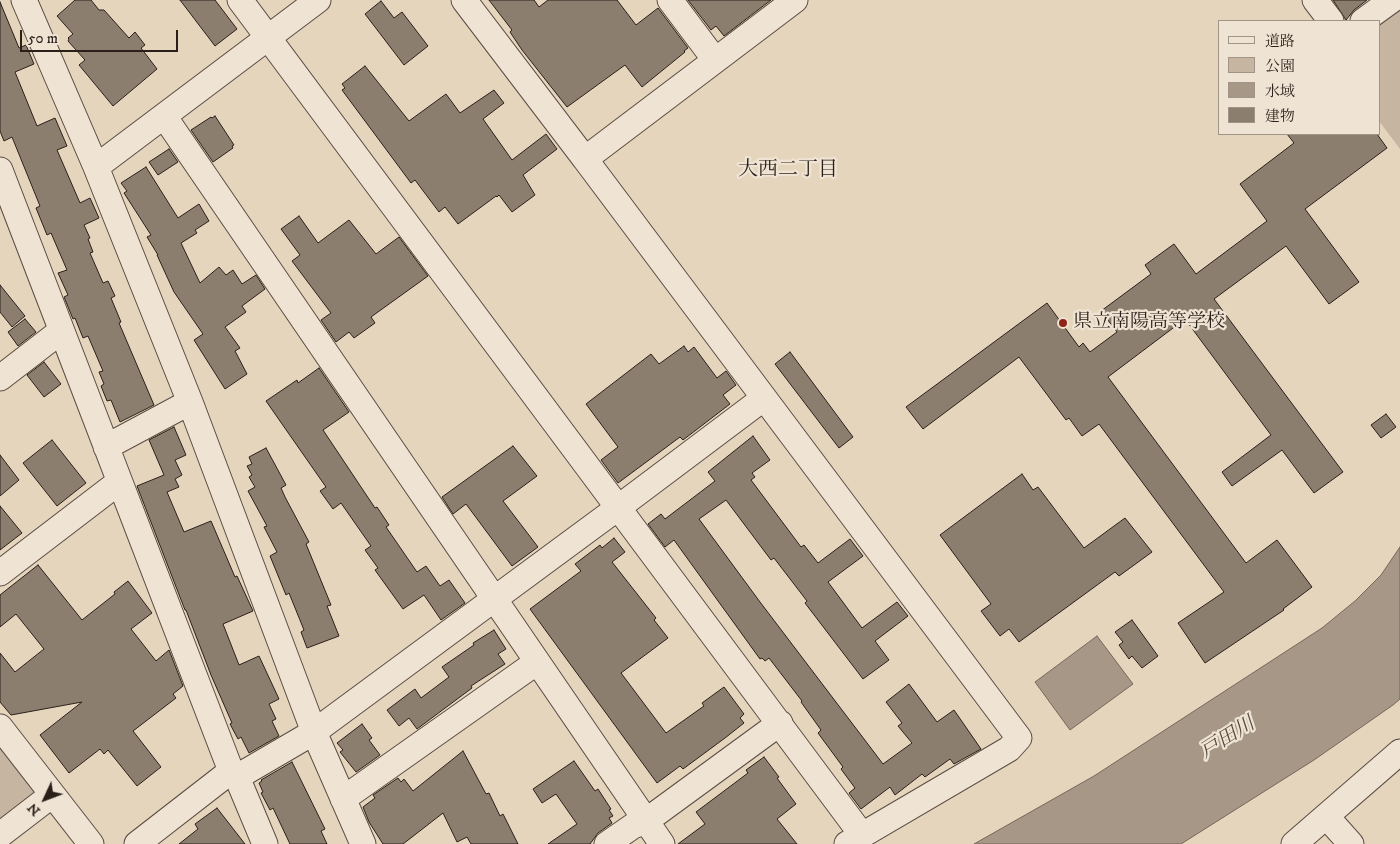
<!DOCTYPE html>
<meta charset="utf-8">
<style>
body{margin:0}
#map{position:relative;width:1400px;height:844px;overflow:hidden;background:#e6d5bd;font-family:"IM FELL DW Pica","Noto Serif JP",serif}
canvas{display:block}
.legend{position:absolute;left:1218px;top:20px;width:162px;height:115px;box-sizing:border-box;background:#efe4d4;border:1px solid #a1958a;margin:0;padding:6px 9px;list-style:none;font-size:15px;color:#2b1f1a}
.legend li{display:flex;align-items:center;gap:10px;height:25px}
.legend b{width:25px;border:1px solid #a1958a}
.north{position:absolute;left:20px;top:774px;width:50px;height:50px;-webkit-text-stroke:4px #efe4d4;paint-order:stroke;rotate:227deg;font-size:14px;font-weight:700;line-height:20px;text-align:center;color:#2b1f1a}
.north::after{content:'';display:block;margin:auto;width:18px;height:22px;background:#2b1f1a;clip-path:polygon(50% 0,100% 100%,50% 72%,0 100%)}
.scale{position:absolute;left:20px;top:30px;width:158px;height:22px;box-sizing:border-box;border:2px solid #2b1f1a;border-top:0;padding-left:6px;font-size:15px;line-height:18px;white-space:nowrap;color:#2b1f1a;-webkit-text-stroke:4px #efe4d4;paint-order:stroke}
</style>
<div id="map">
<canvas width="1400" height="844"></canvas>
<ul class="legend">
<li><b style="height:6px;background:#efe4d4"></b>道路</li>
<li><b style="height:14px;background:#c6b6a1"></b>公園</li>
<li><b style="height:14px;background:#a69786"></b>水域</li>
<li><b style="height:14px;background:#8c7e6f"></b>建物</li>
</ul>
<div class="north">N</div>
<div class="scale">50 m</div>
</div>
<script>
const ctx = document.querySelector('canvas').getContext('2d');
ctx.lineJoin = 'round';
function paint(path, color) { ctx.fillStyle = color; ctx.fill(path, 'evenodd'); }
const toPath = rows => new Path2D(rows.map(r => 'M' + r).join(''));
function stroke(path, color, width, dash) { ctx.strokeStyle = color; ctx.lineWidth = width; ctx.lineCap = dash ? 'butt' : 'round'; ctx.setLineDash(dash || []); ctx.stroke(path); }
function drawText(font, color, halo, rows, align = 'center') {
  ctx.font = font + ' "IM FELL DW Pica","Noto Serif JP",serif'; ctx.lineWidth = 4.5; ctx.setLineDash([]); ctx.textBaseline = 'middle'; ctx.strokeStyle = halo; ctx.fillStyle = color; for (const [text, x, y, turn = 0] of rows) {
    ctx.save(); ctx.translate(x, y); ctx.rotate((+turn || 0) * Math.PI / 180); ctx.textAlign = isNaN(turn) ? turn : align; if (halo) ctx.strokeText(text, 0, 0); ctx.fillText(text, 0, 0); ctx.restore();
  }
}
const green = toPath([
 [1400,5,1400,149,1379,121,1379,21],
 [0,742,37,790,34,799,0,825]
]);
const water = toPath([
 [1400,547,1400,699,1393,705,1314,760,1181,844,974,844,1094,776,1322,628,1355,601,1381,575,1400,547],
 [1097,636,1133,684,1070,730,1035,682,1097,636]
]);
const building = toPath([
 [75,0,91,0,99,10,104,10,129,38,135,32,145,45,141,48,157,69,113,106,79,65,85,60,68,41,69,39,68,38,73,34,57,16,75,0],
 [180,0,215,0,237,29,215,46,180,0],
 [489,0,534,0,539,7,548,0,617,0,636,25,658,8,688,48,684,51,685,52,642,87,625,65,567,107,522,50,510,32,512,30,489,0],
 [688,0,771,0,724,36,716,26,711,30,688,0],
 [1333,0,1367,0,1354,10,1346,20,1333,0],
 [381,1,394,18,402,12,428,46,404,65,365,14,381,1],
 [0,2,19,48,26,45,34,64,15,72,37,126,55,118,67,146,57,150,80,203,90,198,99,218,84,225,90,238,88,239,93,252,90,253,103,283,108,281,115,296,111,298,121,322,119,323,154,405,120,422,111,400,107,401,101,386,104,384,99,372,103,371,88,336,83,338,75,318,73,319,64,297,68,295,58,273,67,270,51,233,47,235,36,208,40,206,12,137,4,141,0,131,0,2],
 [365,66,409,121,446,94,460,113,494,90,504,103,483,119,512,160,546,134,557,149,523,175,535,195,512,212,499,195,497,197,496,196,458,224,445,207,439,212,415,180,411,183,342,90,345,88,342,84,365,66],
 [215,116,234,145,232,146,233,148,213,162,191,130,211,117,212,118,215,116],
 [1287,134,1377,134,1387,148,1305,209,1359,282,1329,304,1286,246,1214,299,1343,472,1314,493,1282,450,1232,486,1222,472,1271,435,1185,319,1108,377,1246,563,1277,540,1312,587,1283,609,1284,610,1205,663,1178,623,1224,592,1099,424,1082,436,1069,418,1066,420,1019,357,923,429,906,407,1047,303,1079,347,1083,343,1090,352,1117,332,1101,311,1151,274,1145,265,1174,244,1196,274,1267,221,1240,184,1294,143,1287,134],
 [169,149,178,162,158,175,149,162,169,149],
 [146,167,178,218,199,204,209,221,195,230,197,233,181,243,200,283,219,267,226,275,233,270,242,284,256,275,265,289,242,306,246,312,225,327,240,348,235,351,247,374,225,389,194,340,203,334,174,292,157,255,158,255,147,237,151,235,124,193,127,191,121,183,146,167],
 [299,216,318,243,349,220,376,254,399,237,428,276,371,317,375,323,354,338,349,332,336,342,321,320,331,313,292,261,300,255,281,229,299,216],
 [0,285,25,316,12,327,0,312,0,285],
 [25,319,36,332,18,346,8,332,25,319],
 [684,346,688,352,694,347,717,378,726,371,736,385,723,395,730,404,683,440,680,437,618,483,601,460,618,447,586,404,651,354,659,364,684,346],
 [790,352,853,437,839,448,775,364,790,352],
 [44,362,61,384,44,397,27,375,44,362],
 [319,368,349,412,323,430,375,508,377,507,389,525,386,527,417,572,426,566,440,586,449,580,465,603,441,620,424,595,403,609,375,570,378,568,365,550,371,546,341,503,333,509,320,491,326,487,266,401,297,380,298,383,319,368],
 [1386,414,1396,427,1381,438,1371,425,1386,414],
 [174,427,186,455,175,460,182,475,175,479,179,487,167,492,184,532,211,521,235,577,237,576,253,611,223,624,239,665,259,656,279,699,269,704,276,719,272,721,279,736,249,753,241,737,238,739,230,724,232,723,211,675,186,610,185,610,137,486,164,475,149,440,174,427],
 [753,436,770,460,752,473,755,477,751,480,801,547,804,545,818,563,850,539,863,556,828,582,862,628,897,602,908,616,875,641,889,660,863,679,805,603,807,601,774,558,771,560,726,500,699,519,760,602,883,764,912,743,898,726,902,723,886,702,909,684,937,722,954,710,981,749,954,764,950,759,925,777,922,774,895,795,890,787,861,809,849,793,855,788,841,769,843,767,818,733,821,730,801,702,802,701,769,658,765,661,762,658,760,659,674,540,665,547,648,524,661,514,665,519,715,481,708,472,753,436],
 [52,440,86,483,57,506,23,463,52,440],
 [513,446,537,476,503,501,538,547,512,566,466,504,453,514,442,497,513,446],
 [266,448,286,485,281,488,285,497,309,542,306,544,331,605,327,606,339,636,307,648,301,632,304,630,289,593,286,595,270,556,277,552,264,527,267,526,248,491,255,487,249,477,252,475,247,466,252,464,249,457,266,448],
 [0,455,19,480,0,496,0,455],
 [1022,474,1033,490,1038,487,1084,548,1125,518,1152,552,1119,576,1115,572,1019,642,1009,629,1000,636,981,611,991,604,940,535,1022,474],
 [0,506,22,533,0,550,0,506],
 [614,538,625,552,612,562,656,618,654,620,668,638,621,673,666,733,704,706,702,703,724,687,744,714,740,718,744,723,725,738,683,769,680,766,657,783,530,609,581,571,575,564,600,545,602,548,614,538],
 [38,565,82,620,115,594,114,592,128,581,152,613,131,629,156,661,169,650,183,686,173,694,176,698,133,731,161,767,137,786,108,750,104,754,100,749,69,773,40,735,82,702,11,715,0,702,0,653,15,672,44,649,16,614,0,627,0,595,38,565],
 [1132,620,1158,656,1142,668,1132,656,1129,659,1119,645,1123,642,1115,632,1132,620],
 [494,630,506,649,498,654,505,664,471,686,472,688,417,729,409,718,399,726,387,710,415,689,421,698,449,677,442,667,474,645,473,643,494,630],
 [362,724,372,738,369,740,380,755,356,772,340,752,343,750,337,743,362,724],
 [463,751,486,794,489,793,500,816,503,814,518,844,471,844,467,837,457,842,443,813,403,844,383,844,369,822,363,807,375,798,373,795,398,778,401,782,404,779,413,791,463,751],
 [764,757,779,777,777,778,796,804,777,819,797,844,678,844,705,824,696,812,748,773,746,770,764,757],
 [574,761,595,791,598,789,611,809,609,810,613,816,609,818,612,823,598,833,590,844,548,844,577,824,556,794,542,803,533,789,574,761],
 [292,762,325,829,321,831,327,844,290,844,273,808,270,810,261,793,263,792,259,783,262,781,261,780,292,762],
 [217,808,245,844,179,844,198,829,195,824,217,808]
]);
const street = toPath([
 [24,0,96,167,190,402,314,732,363,844],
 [240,0,862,835],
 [464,0,585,159],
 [670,0,715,60],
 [795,0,585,159,1019,738,1009,749,847,844],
 [1315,0,1331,21],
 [1363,21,1392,0],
 [164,116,662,844],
 [96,167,318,0],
 [0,170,231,771,237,777,314,732,619,507,764,398],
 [0,378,61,331],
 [106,447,190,402],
 [0,573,119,482],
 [0,727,91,844],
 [237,777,265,844],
 [343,799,537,662],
 [1326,816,1351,844],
 [0,835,52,795],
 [137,844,231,771],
 [607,844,633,826,646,821,780,723],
 [1294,844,1400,752]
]);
const markers = [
 [1063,323,5,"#8f2418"]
];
const poiNames = [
 ["県立南陽高等学校",1073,323]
];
const neighbourhoodNames = [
 ["大西二丁目",788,171]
];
const waterNames = [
 ["戸田川",1228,739,-32]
];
paint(green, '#c6b6a1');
paint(water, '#a69786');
stroke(water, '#75675b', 1);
paint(building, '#8c7e6f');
stroke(building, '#2b1f1a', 1);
stroke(street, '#5a4c43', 27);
stroke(street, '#efe4d4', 25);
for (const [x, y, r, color] of markers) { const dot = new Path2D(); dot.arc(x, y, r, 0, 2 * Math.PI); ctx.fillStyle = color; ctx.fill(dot); stroke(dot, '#efe4d4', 2); }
drawText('19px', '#2b1f1a', '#efe4d4', poiNames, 'left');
drawText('20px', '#2b1f1a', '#efe4d4', neighbourhoodNames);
drawText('italic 20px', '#564940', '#efe4d4', waterNames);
</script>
